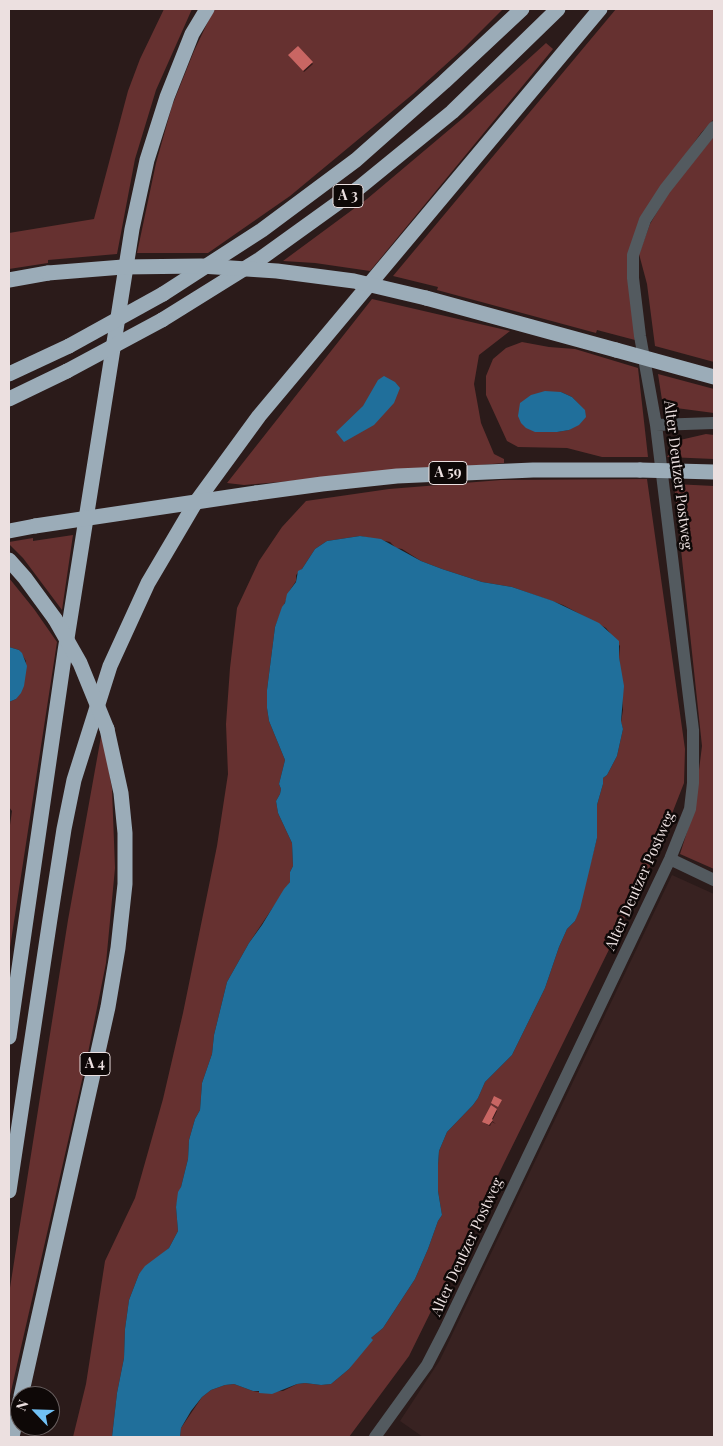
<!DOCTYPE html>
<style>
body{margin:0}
#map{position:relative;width:723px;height:1446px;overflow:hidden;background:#2b1b1a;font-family:"Playfair Display",serif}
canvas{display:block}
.frame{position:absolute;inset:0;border:10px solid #ece0e0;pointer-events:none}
.north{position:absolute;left:10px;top:1386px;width:50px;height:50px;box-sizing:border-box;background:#0e0807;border:1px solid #675e5e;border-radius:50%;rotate:294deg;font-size:14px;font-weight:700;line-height:20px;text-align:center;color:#ece0e0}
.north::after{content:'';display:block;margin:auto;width:18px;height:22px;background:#71c1f5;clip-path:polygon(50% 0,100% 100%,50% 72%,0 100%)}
</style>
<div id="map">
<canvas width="723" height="1446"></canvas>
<div class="frame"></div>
<div class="north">N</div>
</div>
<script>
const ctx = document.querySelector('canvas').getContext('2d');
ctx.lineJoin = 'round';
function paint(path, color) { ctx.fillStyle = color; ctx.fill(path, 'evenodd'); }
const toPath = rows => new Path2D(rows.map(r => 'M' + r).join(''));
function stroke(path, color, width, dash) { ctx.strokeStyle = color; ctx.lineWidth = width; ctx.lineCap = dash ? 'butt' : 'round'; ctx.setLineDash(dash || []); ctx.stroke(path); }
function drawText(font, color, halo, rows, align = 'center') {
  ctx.font = font + ' "Playfair Display",serif'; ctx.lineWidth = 5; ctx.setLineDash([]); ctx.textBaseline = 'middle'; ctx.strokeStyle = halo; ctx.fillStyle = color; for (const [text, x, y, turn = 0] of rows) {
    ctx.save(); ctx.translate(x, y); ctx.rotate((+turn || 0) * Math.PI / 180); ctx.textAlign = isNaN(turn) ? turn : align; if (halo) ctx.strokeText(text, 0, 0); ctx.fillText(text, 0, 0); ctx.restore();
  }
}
const built = toPath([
 [672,875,714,894,714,1437,423,1437,400,1421,440,1360]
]);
const green = toPath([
 [164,9,192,9,156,90,135,159,117,254,48,260,48,263,9,269,9,233,94,219,128,91,140,59],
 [214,9,503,9,463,49,413,94,290,196,208,253,137,253,156,163,172,106,194,51],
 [616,9,714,9,714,119,701,133,640,218,635,340,597,330,596,333,437,290,438,287,393,276],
 [546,43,553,49,370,271,315,263,283,261,367,199,469,113],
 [714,136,714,362,655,346,647,284,639,254,650,224,669,192],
 [372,299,510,331,479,355,474,384,481,423,494,454,504,459,504,463,244,485,227,483],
 [522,342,549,347,575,349,638,368,648,457,602,457,567,448,518,447,507,441,486,395,486,376,493,359,506,348],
 [561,392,572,397,585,411,569,430,557,432,535,432],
 [658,374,714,389,714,413,676,408,668,405,662,400],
 [706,434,714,435,714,459,667,457,680,440],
 [647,479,685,749,684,783,657,852,409,1356,349,1437,180,1437,181,1428,202,1397,211,1390,225,1385,234,1384,253,1391,259,1392,283,1391,297,1384,305,1383,321,1385,331,1384,349,1369,371,1338,383,1328,415,1279,428,1249,438,1221,442,1215,438,1191,438,1165,439,1151,447,1132,473,1105,478,1098,485,1082,512,1055,545,988,559,947,567,929,575,921,597,838,597,805,603,784,603,778,607,775,617,756,623,729,621,722,623,710,619,657,620,646,606,628,563,605,512,587,482,582,442,569,421,561,402,549,396,548,390,542,360,536,327,541,315,549,302,569,296,575,296,581,290,590,275,627,267,690,267,708,269,721,285,760,279,784,281,789,280,794,276,801,278,813,292,843,293,866,290,872,290,882,249,943,227,982,214,1035,212,1054,202,1083,200,1110,195,1119,189,1140,188,1159,176,1207,178,1231,169,1248,139,1274,129,1300,125,1329,124,1358,117,1393,112,1437,73,1437,86,1384,105,1261,135,1198,163,1099,183,1013,217,846,228,774,226,724,230,668,237,608,259,561,282,527,306,501,389,489,501,480],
 [674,484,714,486,714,869,680,854,694,810,702,746],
 [73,535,62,610,23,558,9,544,9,542,33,538,33,541],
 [9,578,34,609,57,642,9,954,9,832,12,811,9,807,10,735,9,735,9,702,16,699,26,661,19,650,9,647],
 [102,731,112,789,115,868,106,963,87,1058,9,1400,9,1294,68,920]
]);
const water = toPath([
 [384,376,395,382,400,388,394,403,374,425,344,442,336,432,363,406,378,380],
 [545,391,561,392,572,397,585,410,586,417,579,425,569,430,557,432,535,432,526,428,521,423,518,416,520,403,531,395],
 [360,536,381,539,421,561,442,569,482,582,512,587,553,601,599,623,619,641,619,657,624,686,621,721,623,729,617,756,607,775,603,778,603,784,597,805,597,838,580,909,575,921,567,929,559,947,545,988,512,1055,485,1082,478,1098,473,1105,447,1132,439,1151,438,1165,438,1191,442,1215,438,1221,428,1249,415,1279,383,1328,371,1338,373,1340,349,1369,331,1384,321,1385,305,1383,297,1384,272,1394,259,1393,259,1391,253,1391,234,1384,225,1385,211,1390,202,1397,191,1411,181,1428,180,1437,112,1437,117,1393,124,1358,125,1329,129,1300,139,1274,145,1266,169,1248,178,1231,176,1207,178,1192,181,1187,188,1159,189,1140,195,1119,200,1110,202,1083,212,1054,214,1035,227,982,249,943,262,925,284,889,290,882,290,872,293,866,292,843,278,813,276,801,280,794,281,789,279,784,285,760,269,721,267,708,267,690,275,627,282,607,285,603,287,594,296,582,298,571,302,569,315,549,327,541],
 [9,647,19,650,22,653,27,666,24,686,21,693,16,699,9,702]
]);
const shadow = toPath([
 [290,57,312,63,313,64,304,72],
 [496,1110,497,1111,492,1121,496,1124,492,1122,490,1126,484,1123,484,1122]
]);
const building = toPath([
 [298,46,313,62,303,71,288,55],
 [494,1096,502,1100,498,1107,491,1103],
 [491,1105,497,1109,492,1119,493,1120,489,1125,482,1122]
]);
const street = toPath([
 [656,425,714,423],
 [670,859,714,880],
 [375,1437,427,1365,445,1330,670,859,690,809,693,783,693,730,656,425,640,336,633,278,633,255,645,220,665,189,714,127]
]);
const highway = toPath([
 [9,280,48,273],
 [163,294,262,230,356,160,444,82,522,9],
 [426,298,616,350],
 [162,320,260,259,360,187,452,112,558,9],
 [9,374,69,346],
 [9,399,67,371],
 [256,493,322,484,397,476,533,470,640,470],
 [9,531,35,526],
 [9,560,25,578,55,619],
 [9,1037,65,651,132,229,147,160,167,97,192,34,207,9],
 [9,1191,50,919,64,829,74,780,110,666,148,583,194,505,259,416,600,9],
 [21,1396,108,1007,118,948,125,884,125,833,121,793,107,729],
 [12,1437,20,1400]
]);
const highwayBridge = toPath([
 [48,273,123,267,201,266,277,271,354,281,426,298],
 [69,346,163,294],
 [616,350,714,377],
 [67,371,162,320],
 [640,470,714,472],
 [35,526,256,493],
 [55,619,80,663,107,729]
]);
const shields = [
 [348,196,30],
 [448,473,38],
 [95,1064,30]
];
const shieldNames = [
 ["A 3",348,196],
 ["A 59",448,473],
 ["A 4",95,1064]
];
const streetNames = [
 ["Alter Deutzer Postweg",678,475,83],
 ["Alter Deutzer Postweg",640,881,-66],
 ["Alter Deutzer Postweg",467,1247,-65]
];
paint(built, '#382221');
paint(green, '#663130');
paint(water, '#206f9b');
paint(shadow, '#0007');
paint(building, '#c96663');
stroke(street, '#535a5f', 12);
stroke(highway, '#9bacb8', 15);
stroke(highwayBridge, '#9bacb8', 15);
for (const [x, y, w] of shields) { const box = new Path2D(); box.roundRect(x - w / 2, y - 11.5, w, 23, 4); ctx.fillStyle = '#0e0807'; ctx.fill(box); stroke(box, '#ece0e0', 1); }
drawText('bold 14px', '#ece0e0', null, shieldNames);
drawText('15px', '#ece0e0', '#0e0807', streetNames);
</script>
